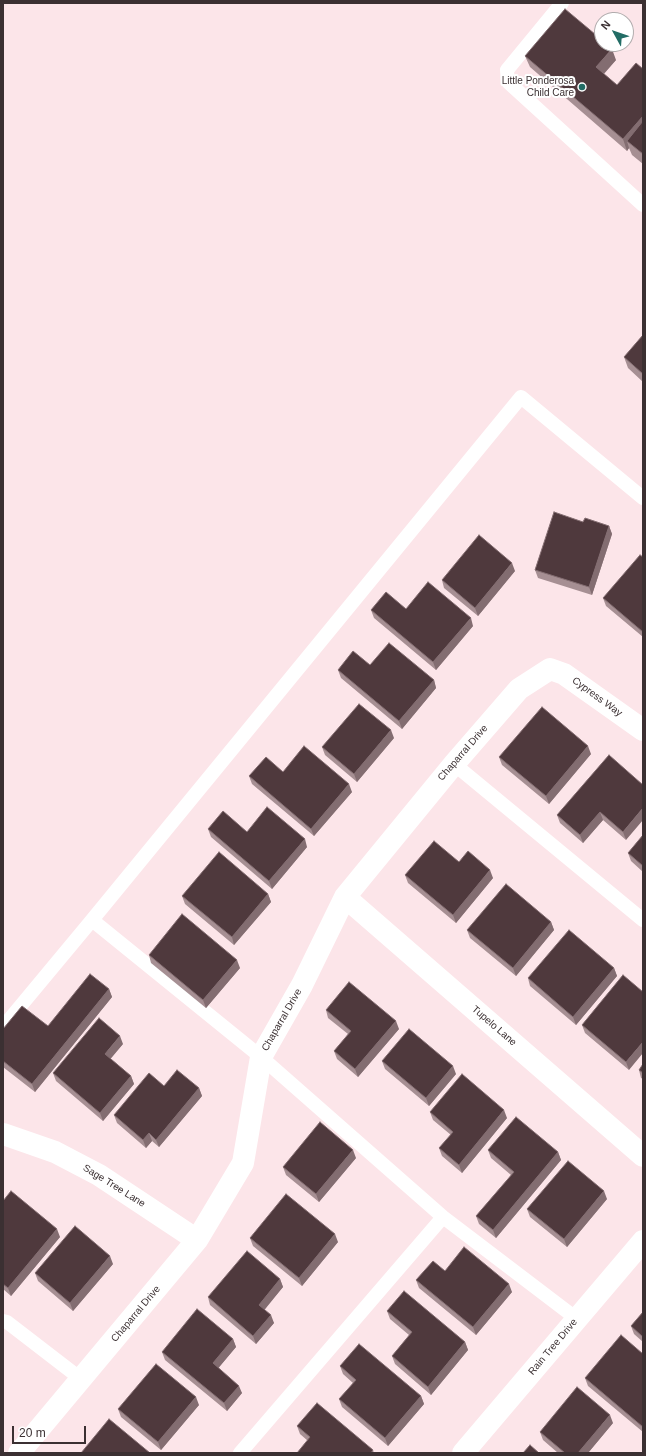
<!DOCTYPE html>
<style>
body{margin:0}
#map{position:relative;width:646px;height:1456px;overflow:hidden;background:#fce5e9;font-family:Arial,sans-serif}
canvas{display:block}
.frame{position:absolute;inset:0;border:4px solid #3b3032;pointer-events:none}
.north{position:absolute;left:594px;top:12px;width:40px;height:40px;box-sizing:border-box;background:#fff;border:1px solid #b1acad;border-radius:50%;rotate:310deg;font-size:11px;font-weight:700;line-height:16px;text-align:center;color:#3b3032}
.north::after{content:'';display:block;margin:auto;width:14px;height:18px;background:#226c65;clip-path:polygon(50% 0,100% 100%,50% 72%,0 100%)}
.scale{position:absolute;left:12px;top:1426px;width:74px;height:18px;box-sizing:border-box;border:2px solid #3b3032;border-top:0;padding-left:5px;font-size:12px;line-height:14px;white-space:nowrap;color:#3b3032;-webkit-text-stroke:3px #fff;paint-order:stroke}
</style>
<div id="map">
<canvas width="646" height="1456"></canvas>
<div class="frame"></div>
<div class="north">N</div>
<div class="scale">20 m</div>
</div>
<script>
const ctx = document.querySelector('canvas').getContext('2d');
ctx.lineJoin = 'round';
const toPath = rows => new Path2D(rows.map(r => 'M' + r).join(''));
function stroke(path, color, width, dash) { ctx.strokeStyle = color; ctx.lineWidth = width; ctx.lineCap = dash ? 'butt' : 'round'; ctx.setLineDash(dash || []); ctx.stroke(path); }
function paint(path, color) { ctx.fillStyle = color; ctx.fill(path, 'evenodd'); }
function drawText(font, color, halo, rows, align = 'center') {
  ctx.font = font + ' Arial,sans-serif'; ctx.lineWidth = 4; ctx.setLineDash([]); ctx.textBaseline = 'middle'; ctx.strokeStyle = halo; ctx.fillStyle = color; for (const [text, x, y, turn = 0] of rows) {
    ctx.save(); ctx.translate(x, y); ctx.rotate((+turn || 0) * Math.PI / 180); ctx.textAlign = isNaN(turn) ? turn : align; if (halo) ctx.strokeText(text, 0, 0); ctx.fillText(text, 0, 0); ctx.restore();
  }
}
const service = toPath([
 [562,3,507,70,508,82,643,205],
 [454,764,643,920],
 [3,1027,92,920],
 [577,1319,443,1217,261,1057,92,920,521,397,643,498],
 [3,1321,7,1322,81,1379],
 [240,1453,443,1217]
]);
const minor = toPath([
 [345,897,643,1156],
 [3,1134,55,1152,99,1175,197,1240],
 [19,1453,197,1240,243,1163,261,1057,302,985,345,897,454,764,519,689,550,669,564,674,643,730],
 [463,1453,643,1241]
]);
const wall = toPath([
 [525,56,616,60,604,74,617,85,643,69,643,164,632,155,629,148,627,151,530,67],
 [643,335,643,382,628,368,624,357],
 [583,522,609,526,612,534,592,595,538,578,535,570],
 [643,557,643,637,606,606,603,598],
 [515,571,478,616,444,588,442,580],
 [406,609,473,626,436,670,374,618,371,610],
 [370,665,434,680,436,688,402,729,341,678,338,670],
 [394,738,357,782,325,755,322,747],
 [591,754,549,804,502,765,499,757],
 [609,755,626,840,603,820,583,843,560,823,557,815],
 [283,772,352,792,314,836,252,784,249,776],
 [208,829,247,832,307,847,272,889,211,837],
 [643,835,643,872,631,861,628,853],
 [459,862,493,878,456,923,408,883,405,875],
 [268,894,271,902,234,945,185,904,182,896],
 [551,922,554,930,516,976,470,938,467,930],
 [149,955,240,968,206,1008,151,963],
 [614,968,617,976,576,1025,530,986,528,978],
 [623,975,629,1070,585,1033,582,1025],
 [109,989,112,997,35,1092,3,1067,3,1029,48,1026],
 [326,1010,399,1029,358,1077,337,1059,334,1051,348,1034,328,1018],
 [123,1044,110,1058,131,1076,134,1084,103,1121,56,1081,53,1073],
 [382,1061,456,1074,429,1106,385,1069],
 [643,1064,643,1079,641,1078,639,1070],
 [164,1086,199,1088,202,1096,159,1147,152,1141,146,1148,117,1123,114,1115],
 [430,1112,507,1118,462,1173,442,1156,439,1148,451,1135,433,1120],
 [488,1150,558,1152,561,1160,496,1238,479,1224,476,1216,511,1175,491,1158],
 [356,1158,319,1202,286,1175,283,1167],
 [607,1199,567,1247,530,1217,527,1209],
 [3,1201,60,1237,11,1296,3,1289],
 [250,1238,338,1242,302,1286,253,1246],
 [113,1264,73,1311,38,1281,35,1273],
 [445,1271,512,1292,476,1335,419,1288,416,1280],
 [280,1279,283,1287,264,1309,274,1323,256,1344,210,1305,208,1297],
 [387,1311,465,1342,468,1350,431,1395,395,1364,392,1356,409,1335,390,1319],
 [643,1312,643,1342,634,1334,631,1326],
 [233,1339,236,1347,218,1368,242,1393,227,1411,165,1360,162,1352],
 [643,1354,643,1432,588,1386,585,1378],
 [340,1366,421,1396,424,1404,388,1446,342,1407,339,1399,353,1383,343,1374],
 [199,1405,161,1450,121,1417,118,1409],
 [613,1423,588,1453,558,1453,543,1440,540,1432],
 [297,1426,373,1450,374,1453,297,1453,308,1441,300,1434]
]);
const shadedWall = toPath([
 [612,49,616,60,600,78,596,67],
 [643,116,643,132,627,141,629,148,627,151,623,139],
 [609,526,612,534,592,595,589,587],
 [512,563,515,571,478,616,475,608],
 [471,618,473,626,436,670,433,662],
 [434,680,436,688,402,729,399,721],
 [391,730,394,738,357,782,354,774],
 [588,746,591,754,549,804,546,796],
 [349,784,352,792,314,836,311,829],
 [643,808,643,820,626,840,623,832],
 [600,812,603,820,583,843,580,835],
 [305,839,307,847,272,889,269,881],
 [490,870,493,878,456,923,453,915],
 [268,894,271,902,234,945,232,937],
 [551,922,554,930,516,976,513,968],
 [237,960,240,968,206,1008,203,1000],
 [614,968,617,976,576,1025,573,1017],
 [109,989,112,997,35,1092,32,1084],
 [396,1021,399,1029,358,1077,355,1069],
 [120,1036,123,1044,108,1062,105,1054],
 [643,1042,643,1053,629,1070,626,1062],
 [453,1066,456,1074,429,1106,426,1098],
 [131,1076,134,1084,103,1121,100,1113],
 [199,1088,202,1096,159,1147,156,1140],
 [504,1110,507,1118,462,1173,459,1165],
 [149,1133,152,1141,146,1148,143,1140],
 [353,1150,356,1158,319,1202,316,1194],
 [558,1152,561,1160,496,1238,493,1230],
 [604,1191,607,1199,567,1247,564,1239],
 [57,1229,60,1237,11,1296,8,1288],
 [335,1234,338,1242,302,1286,299,1278],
 [110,1256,113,1264,73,1311,70,1303],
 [280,1279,283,1287,262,1313,259,1305],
 [509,1284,512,1292,476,1335,473,1327],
 [271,1315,274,1323,256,1344,253,1336],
 [233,1339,236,1347,216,1371,213,1363],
 [465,1342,468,1350,431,1395,428,1387],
 [239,1386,242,1393,227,1411,224,1403],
 [421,1396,424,1404,388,1446,385,1438],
 [196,1397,199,1405,161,1450,158,1442],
 [610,1415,613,1423,588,1453,578,1453]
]);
const building = toPath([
 [565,9,602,40,602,44,607,44,612,49,596,67,617,85,636,63,643,69,643,116,623,139,525,56,565,9],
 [643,121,643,154,627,141,643,121],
 [643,335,643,374,624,357,643,335],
 [554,512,583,522,585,518,609,526,589,587,535,570,554,512],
 [479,535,512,563,475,608,442,580,479,535],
 [640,555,643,557,643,632,603,598,640,555],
 [428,582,471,618,433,662,371,610,386,592,406,609,428,582],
 [389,643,434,680,399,721,338,670,353,651,370,665,389,643],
 [359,704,391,730,354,774,322,747,359,704],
 [542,707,588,746,546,796,499,757,542,707],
 [304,746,349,784,311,829,249,776,266,757,283,772,304,746],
 [609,755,643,785,643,808,623,832,600,812,580,835,557,815,609,755],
 [267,807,305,839,269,881,208,829,223,811,247,832,267,807],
 [643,835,643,866,628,853,643,835],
 [434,841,459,862,468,851,490,870,453,915,405,875,434,841],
 [219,852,268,894,232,937,182,896,219,852],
 [506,884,551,922,513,968,467,930,506,884],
 [182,914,237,960,203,1000,149,955,182,914],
 [569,930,614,968,573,1017,528,978,569,930],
 [90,974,109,989,32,1084,3,1061,3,1029,22,1006,48,1026,90,974],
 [623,975,643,992,643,1042,626,1062,582,1025,623,975],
 [349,982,396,1021,355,1069,334,1051,351,1031,326,1010,349,982],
 [99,1018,120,1036,105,1054,131,1076,100,1113,53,1073,99,1018],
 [409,1029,453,1066,426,1098,382,1061,409,1029],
 [643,1064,643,1073,639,1070,643,1064],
 [177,1070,199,1088,156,1140,149,1133,143,1140,114,1115,149,1073,164,1086,177,1070],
 [462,1074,504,1110,459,1165,439,1148,453,1132,430,1112,462,1074],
 [516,1117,558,1152,493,1230,476,1216,514,1172,488,1150,516,1117],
 [320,1122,353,1150,316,1194,283,1167,320,1122],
 [568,1161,604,1191,564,1239,527,1209,568,1161],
 [11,1191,57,1229,8,1288,3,1284,3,1201,11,1191],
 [286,1194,335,1234,299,1278,250,1238,286,1194],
 [75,1226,110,1256,70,1303,35,1273,75,1226],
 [464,1247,509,1284,473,1327,416,1280,433,1261,445,1271,464,1247],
 [247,1251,280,1279,259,1305,271,1315,253,1336,208,1297,247,1251],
 [404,1291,465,1342,428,1387,392,1356,412,1332,387,1311,404,1291],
 [197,1309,233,1339,213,1363,239,1386,224,1403,162,1352,197,1309],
 [643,1312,643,1337,631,1326,643,1312],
 [621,1335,643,1354,643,1427,585,1378,621,1335],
 [359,1344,421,1396,385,1438,339,1399,356,1380,340,1366,359,1344],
 [156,1364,196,1397,158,1442,118,1409,156,1364],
 [577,1387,610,1415,578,1453,565,1453,540,1432,577,1387],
 [317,1403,373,1450,371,1453,297,1453,310,1437,297,1426,317,1403],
 [109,1419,150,1453,81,1453,109,1419],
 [530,1445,539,1453,523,1453,530,1445]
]);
const markers = [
 [582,87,4,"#226c65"]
];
const poiNames = [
 ["Little Ponderosa",574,81],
 ["Child Care",574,93]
];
const streetNames = [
 ["Cypress Way",597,697,36],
 ["Chaparral Drive",463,753,-49],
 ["Chaparral Drive",282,1020,-60],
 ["Tupelo Lane",494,1026,41],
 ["Sage Tree Lane",114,1186,32],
 ["Chaparral Drive",136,1314,-50],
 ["Rain Tree Drive",553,1347,-50]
];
stroke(service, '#fff', 14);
stroke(minor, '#fff', 22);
paint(wall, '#a68f93');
paint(shadedWall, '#836d71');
paint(building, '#4f393d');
stroke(building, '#836d71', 1);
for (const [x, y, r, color] of markers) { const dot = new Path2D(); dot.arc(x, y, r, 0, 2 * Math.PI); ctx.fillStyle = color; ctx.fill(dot); stroke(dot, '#fff', 1.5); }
drawText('10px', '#3b3032', '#fff', poiNames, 'right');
drawText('10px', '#3b3032', '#fff', streetNames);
</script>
